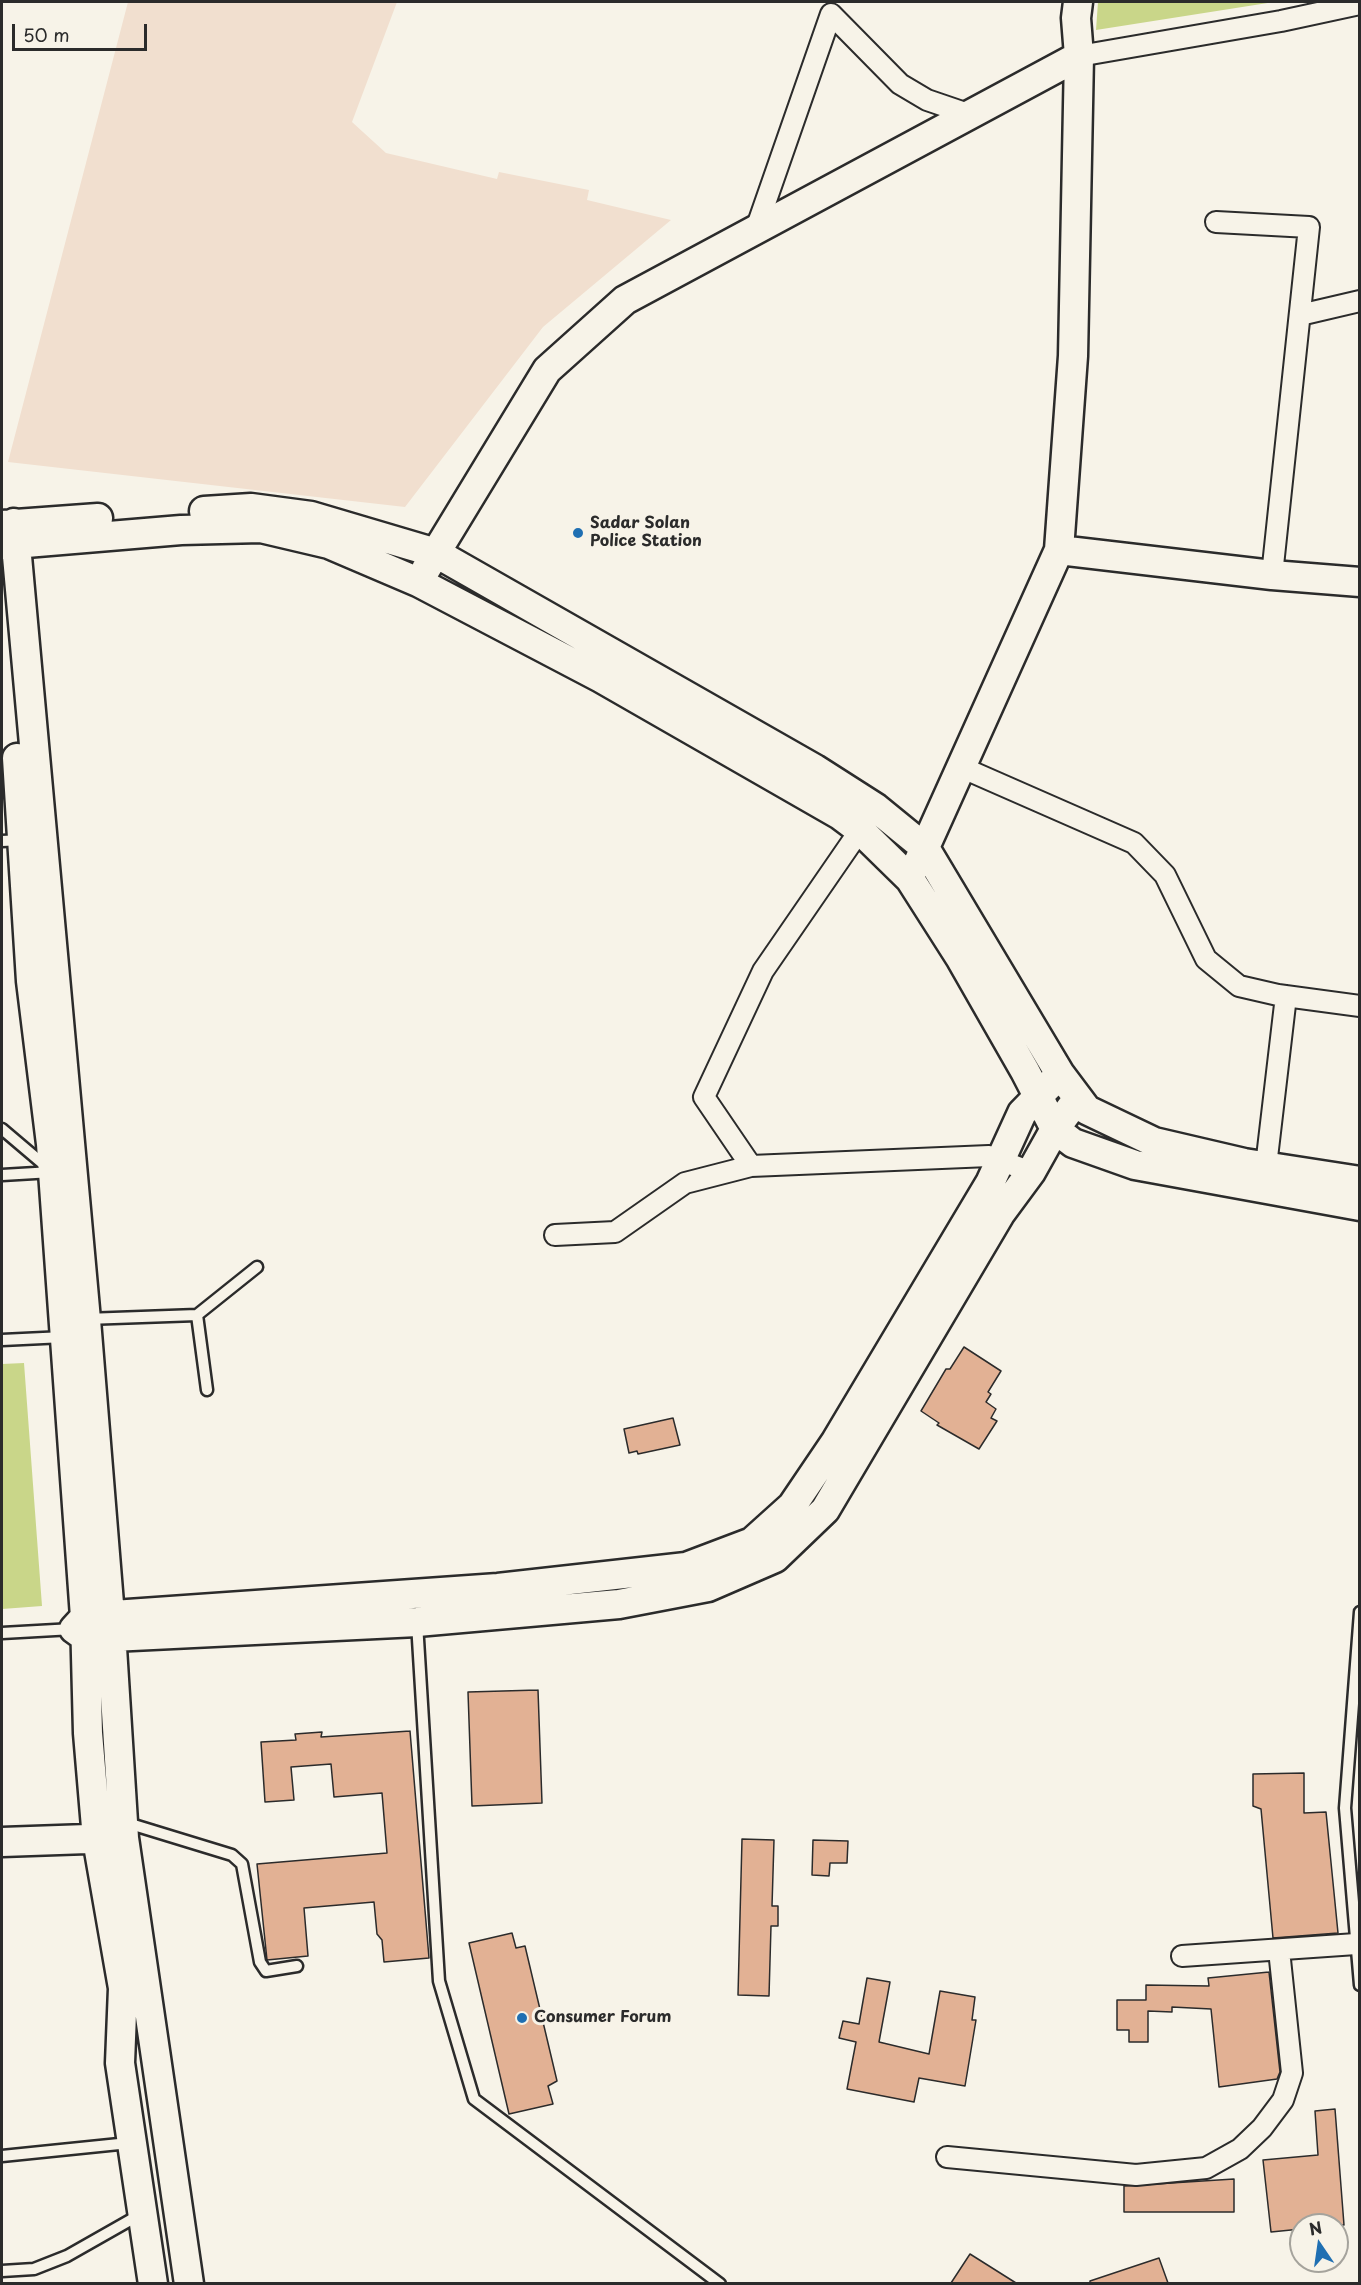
<!DOCTYPE html>
<style>
body{margin:0}
#map{position:relative;width:1361px;height:2285px;overflow:hidden;background:#f7f3e8;font-family:"Playpen Sans",sans-serif}
canvas{display:block}
.frame{position:absolute;inset:0;border:3px solid #2b2b2b;pointer-events:none}
.north{position:absolute;left:1289px;top:2213px;width:60px;height:60px;box-sizing:border-box;background:#f7f3e8;border:2px solid #a5a39c;border-radius:50%;rotate:347deg;font-size:16px;font-weight:700;line-height:24px;text-align:center;color:#2b2b2b}
.north::after{content:'';display:block;margin:auto;width:21px;height:27px;background:#1f6fb2;clip-path:polygon(50% 0,100% 100%,50% 72%,0 100%)}
.scale{position:absolute;left:12px;top:24px;width:135px;height:27px;box-sizing:border-box;border:3px solid #2b2b2b;border-top:0;padding-left:8px;font-size:18px;line-height:21px;white-space:nowrap;color:#2b2b2b;-webkit-text-stroke:4px #f7f3e8;paint-order:stroke}
</style>
<div id="map">
<canvas width="1361" height="2285"></canvas>
<div class="frame"></div>
<div class="north">N</div>
<div class="scale">50 m</div>
</div>
<script>
const ctx = document.querySelector('canvas').getContext('2d');
ctx.lineJoin = 'round';
function paint(path, color) { ctx.fillStyle = color; ctx.fill(path, 'evenodd'); }
const toPath = rows => new Path2D(rows.map(r => 'M' + r).join(''));
function stroke(path, color, width, dash) { ctx.strokeStyle = color; ctx.lineWidth = width; ctx.lineCap = dash ? 'butt' : 'round'; ctx.setLineDash(dash || []); ctx.stroke(path); }
function drawText(font, color, halo, rows, align = 'center') {
  ctx.font = font + ' "Playpen Sans",sans-serif'; ctx.lineWidth = 6; ctx.setLineDash([]); ctx.textBaseline = 'middle'; ctx.strokeStyle = halo; ctx.fillStyle = color; for (const [text, x, y, turn = 0] of rows) {
    ctx.save(); ctx.translate(x, y); ctx.rotate((+turn || 0) * Math.PI / 180); ctx.textAlign = isNaN(turn) ? turn : align; if (halo) ctx.strokeText(text, 0, 0); ctx.fillText(text, 0, 0); ctx.restore();
  }
}
const built = toPath([
 [128,2,397,2,352,122,386,153,497,179,499,172,589,190,587,200,671,220,543,327,405,507,8,462]
]);
const green = toPath([
 [1098,2,1274,2,1096,30],
 [24,1363,42,1606,2,1609,2,1364]
]);
const building = toPath([
 [964,1347,1001,1371,988,1392,991,1394,986,1402,996,1409,991,1418,997,1421,979,1449,937,1425,939,1423,921,1411,946,1369,950,1369,964,1347],
 [673,1418,680,1445,638,1454,637,1451,629,1453,624,1429,673,1418],
 [538,1690,542,1803,472,1806,468,1692,538,1690],
 [410,1731,429,1958,384,1962,382,1940,377,1934,374,1902,304,1908,308,1956,267,1960,257,1864,387,1853,382,1793,334,1797,331,1764,291,1767,294,1800,265,1802,261,1742,296,1740,295,1734,322,1732,321,1737,410,1731],
 [1304,1773,1304,1813,1326,1812,1338,1933,1273,1938,1261,1809,1253,1806,1253,1774,1304,1773],
 [742,1839,774,1840,772,1906,778,1906,778,1926,771,1926,769,1996,738,1995,742,1839],
 [813,1840,848,1841,847,1863,830,1863,829,1876,812,1875,813,1840],
 [512,1933,516,1948,525,1946,557,2081,548,2086,553,2104,509,2114,469,1943,512,1933],
 [1269,1972,1280,2072,1277,2079,1219,2087,1211,2009,1172,2007,1172,2012,1148,2011,1148,2042,1129,2042,1129,2030,1117,2030,1117,2000,1146,2000,1146,1985,1209,1986,1208,1978,1269,1972],
 [867,1978,890,1982,879,2042,929,2054,940,1991,975,1997,972,2020,976,2020,965,2086,919,2078,914,2102,847,2089,856,2042,839,2038,843,2021,859,2024,867,1978],
 [1335,2109,1344,2225,1301,2225,1301,2229,1271,2232,1263,2160,1318,2155,1315,2111,1335,2109],
 [1234,2179,1234,2212,1124,2212,1124,2186,1234,2179],
 [970,2254,1016,2283,951,2283,970,2254],
 [1159,2258,1168,2283,1090,2283,1090,2281,1159,2258]
]);
const lane = toPath([
 [2,841,22,840],
 [2,1129,48,1168],
 [2,1175,52,1172],
 [197,1315,207,1390],
 [86,1319,197,1315,257,1267],
 [2,1340,64,1337],
 [1360,1612,1345,1808,1360,1985],
 [417,1623,439,1981,474,2099,720,2284],
 [2,1633,73,1629],
 [124,1822,232,1855,242,1864,260,1962,266,1971,297,1966],
 [2,2156,129,2143],
 [2,2271,34,2269,67,2256,141,2214]
]);
const street = toPath([
 [1079,56,1281,21,1360,4],
 [1216,222,1309,227,1272,575],
 [755,232,831,14,900,84,927,100,971,115],
 [1300,315,1360,301],
 [963,768,1134,843,1165,875,1206,959,1239,986,1278,995,1360,1006],
 [751,1166,704,1097,763,971,867,820],
 [1266,1166,1286,996],
 [555,1235,615,1232,685,1183,751,1166,989,1156,1031,1172],
 [1182,1956,1356,1944],
 [947,2157,1136,2175,1206,2168,1240,2149,1262,2128,1283,2100,1292,2073,1279,1950]
]);
const secondary = toPath([
 [204,511,251,508,311,516,436,553,815,769,876,808,925,848,1060,1074,1087,1110,1154,1142,1244,1163,1360,1181],
 [14,523,86,1320,110,1616,124,1838,189,2284],
 [2,525,98,518],
 [2,545,181,530,261,528,329,544,418,582,601,678,840,815,860,830,910,879,961,959,1025,1071,1055,1129,1073,1143,1135,1165,1360,1206],
 [1059,550,1272,575,1360,582],
 [426,569,547,370,625,300,1079,56],
 [17,758,31,981,51,1144,85,1617,88,1733,97,1839,123,1988,120,2063,153,2284],
 [917,865,1059,550,1073,356,1079,56,1076,18,1078,2],
 [1060,1074,1022,1113,990,1183,836,1441,792,1506,752,1542,686,1567,498,1588,85,1617,74,1629,85,1637,112,1637,417,1622,619,1604,708,1587,775,1558,825,1510,1000,1214,1031,1172,1055,1129,1078,1098],
 [2,1842,116,1838]
]);
const markers = [
 [578,533,6,"#1f6fb2"],
 [522,2018,6,"#1f6fb2"]
];
const poiNames = [
 ["Sadar Solan",590,524],
 ["Police Station",590,542],
 ["Consumer Forum",534,2018]
];
paint(built, '#f1dfcf');
paint(green, '#c9d689');
paint(building, '#e2b194');
stroke(building, '#2b2b2b', 1.5);
stroke(lane, '#2b2b2b', 15);
stroke(street, '#2b2b2b', 24);
stroke(secondary, '#2b2b2b', 33);
stroke(lane, '#f7f3e8', 10);
stroke(street, '#f7f3e8', 20);
stroke(secondary, '#f7f3e8', 28);
for (const [x, y, r, color] of markers) { const dot = new Path2D(); dot.arc(x, y, r, 0, 2 * Math.PI); ctx.fillStyle = color; ctx.fill(dot); stroke(dot, '#f7f3e8', 2); }
drawText('bold 16px', '#2b2b2b', '#f7f3e8', poiNames, 'left');
</script>
